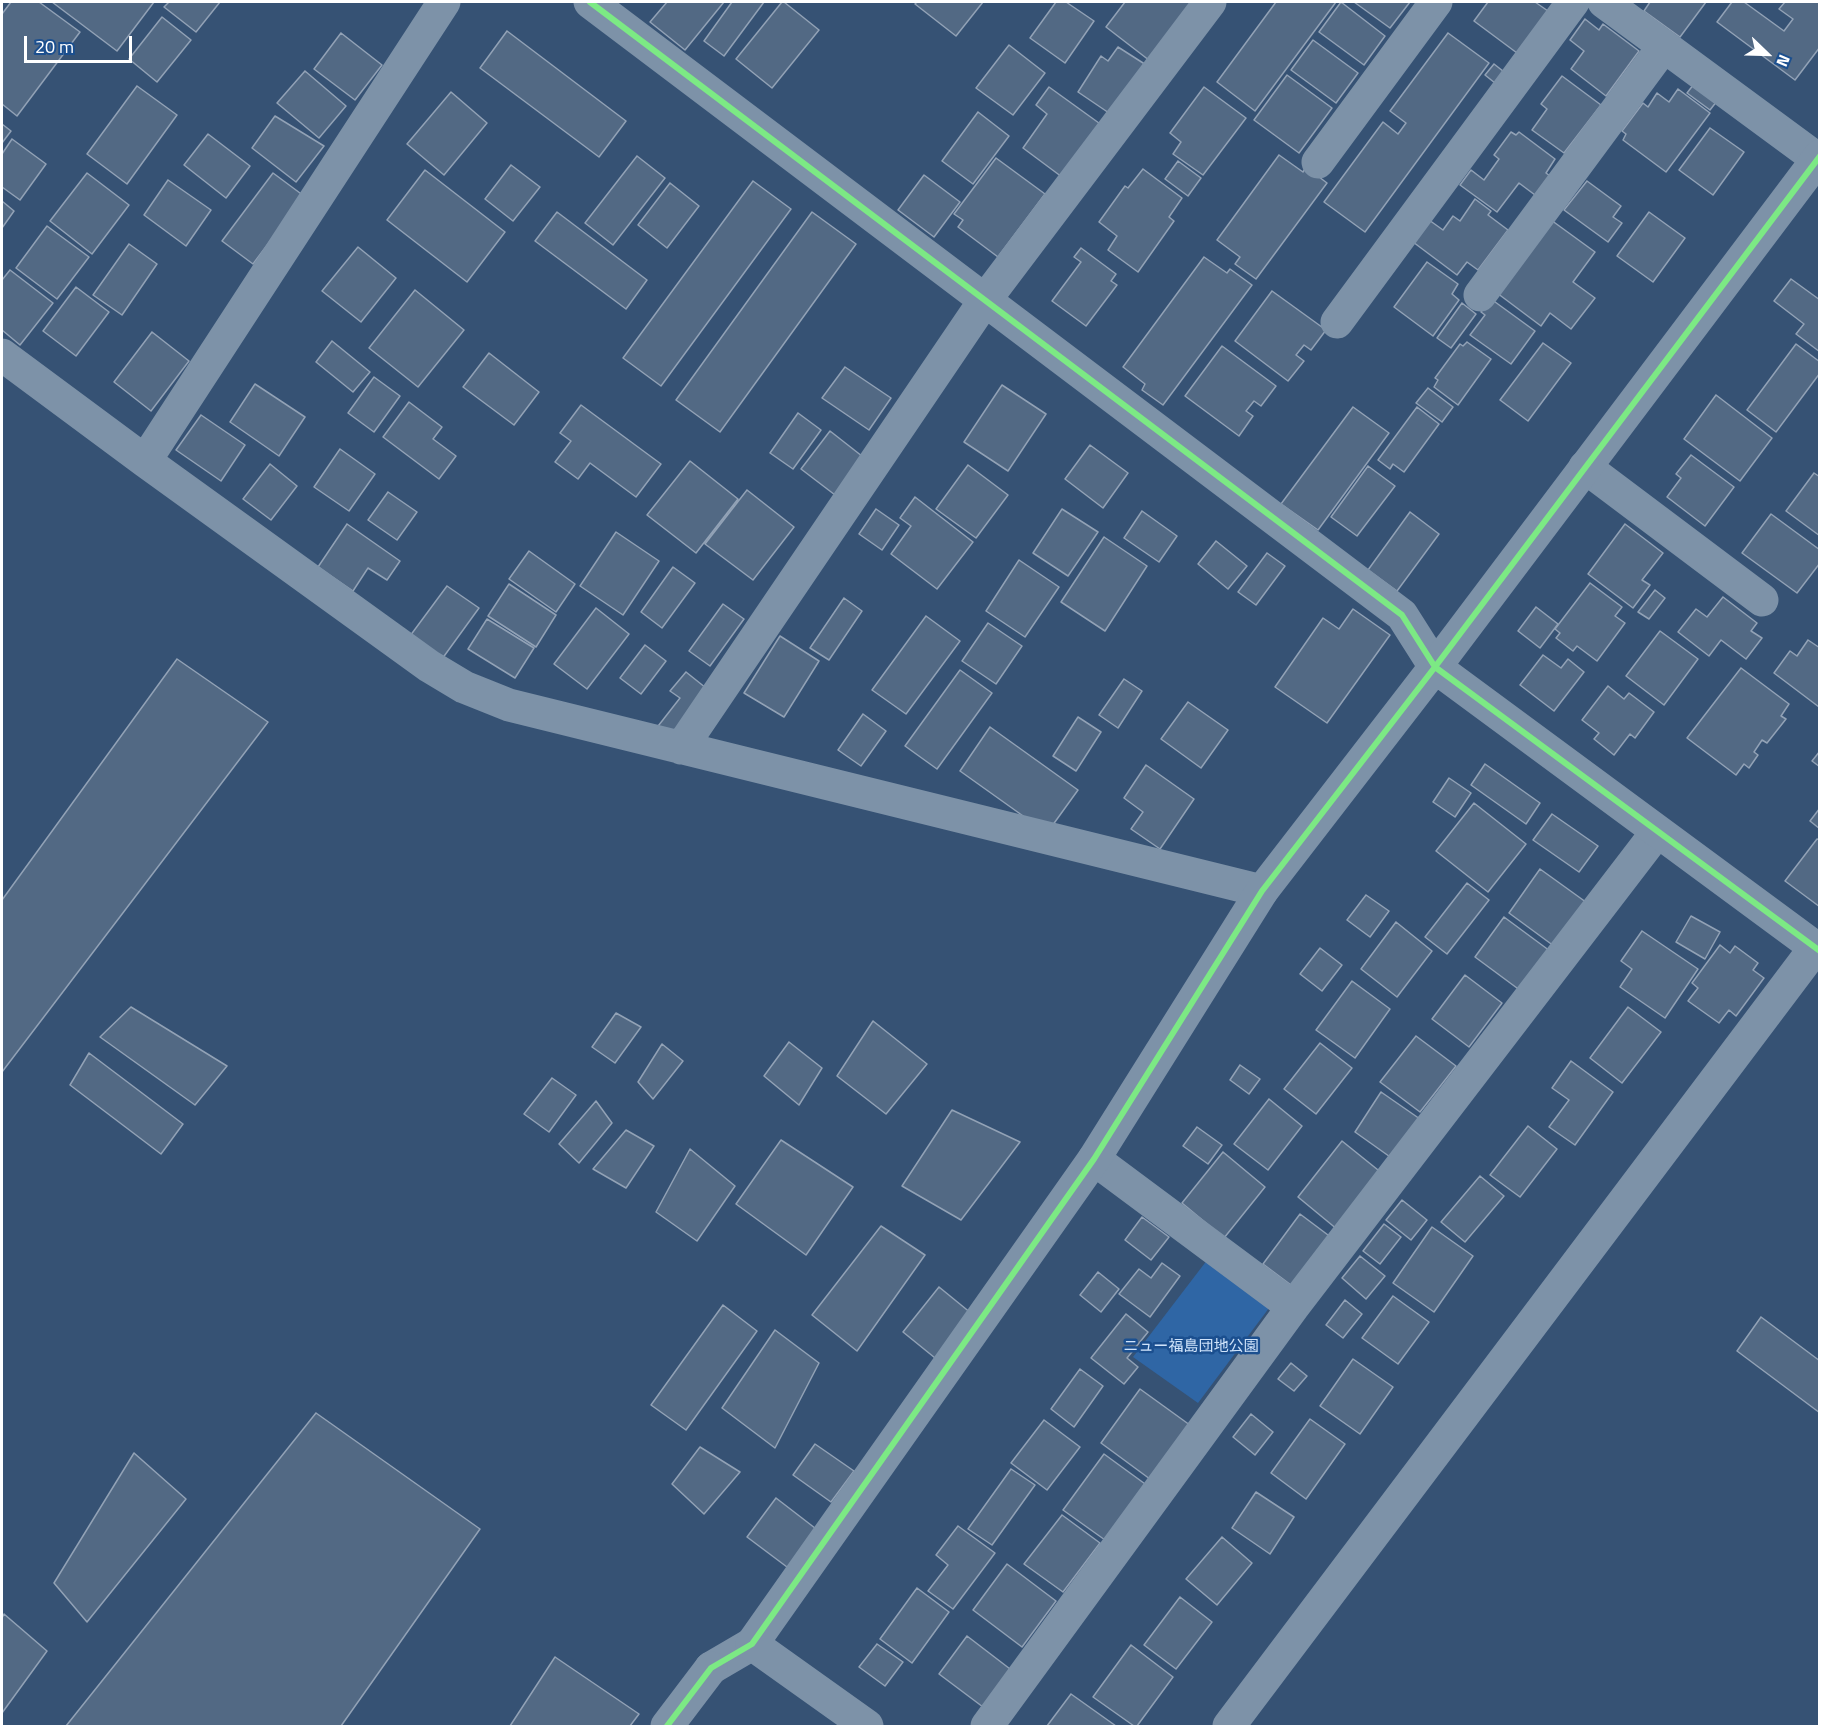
<!DOCTYPE html>
<meta charset="utf-8">
<style>
body{margin:0}
#map{position:relative;width:1821px;height:1728px;overflow:hidden;background:#365274;font-family:"Titillium Web",sans-serif}
canvas{display:block}
.frame{position:absolute;inset:0;border:3px solid #fff;pointer-events:none}
.north{position:absolute;left:1737px;top:24px;width:60px;height:60px;-webkit-text-stroke:4px #1b4f8f;paint-order:stroke;rotate:113deg;font-size:16px;font-weight:700;line-height:24px;text-align:center;color:#fff}
.north::after{content:'';display:block;margin:auto;width:21px;height:27px;background:#fff;clip-path:polygon(50% 0,100% 100%,50% 72%,0 100%)}
.scale{position:absolute;left:24px;top:36px;width:108px;height:27px;box-sizing:border-box;border:3px solid #fff;border-top:0;padding-left:8px;font-size:18px;line-height:21px;white-space:nowrap;color:#fff;-webkit-text-stroke:4px #1b4f8f;paint-order:stroke}
</style>
<div id="map">
<canvas width="1821" height="1728"></canvas>
<div class="frame"></div>
<div class="north">N</div>
<div class="scale">20 m</div>
</div>
<script>
const ctx = document.querySelector('canvas').getContext('2d');
ctx.lineJoin = 'round';
function paint(path, color) { ctx.fillStyle = color; ctx.fill(path, 'evenodd'); }
const toPath = rows => new Path2D(rows.map(r => 'M' + r).join(''));
function stroke(path, color, width, dash) { ctx.strokeStyle = color; ctx.lineWidth = width; ctx.lineCap = dash ? 'butt' : 'round'; ctx.setLineDash(dash || []); ctx.stroke(path); }
function drawText(font, color, halo, rows, align = 'center') {
  ctx.font = font + ' "Titillium Web","Noto Sans JP",sans-serif'; ctx.lineWidth = 5; ctx.setLineDash([]); ctx.textBaseline = 'middle'; ctx.strokeStyle = halo; ctx.fillStyle = color; for (const [text, x, y, turn = 0] of rows) {
    ctx.save(); ctx.translate(x, y); ctx.rotate((+turn || 0) * Math.PI / 180); ctx.textAlign = isNaN(turn) ? turn : align; if (halo) ctx.strokeText(text, 0, 0); ctx.fillText(text, 0, 0); ctx.restore();
  }
}
const green = toPath([
 [1211,1255,1275,1300,1198,1403,1133,1357]
]);
const building = toPath([
 [11,2,39,2,80,32,17,116,2,104,2,14,11,2],
 [52,2,154,2,117,51,52,2],
 [169,2,220,2,196,32,164,7,169,2],
 [667,2,724,2,685,50,650,22,667,2],
 [732,2,764,2,724,56,704,41,732,2],
 [782,2,784,2,819,30,772,88,736,59,782,2],
 [917,2,983,2,956,36,915,4,917,2],
 [1056,2,1066,2,1094,21,1065,63,1030,38,1056,2],
 [1125,2,1202,2,1154,64,1106,27,1125,2],
 [1276,2,1336,2,1255,111,1217,82,1276,2],
 [1341,2,1385,36,1364,65,1319,32,1341,2],
 [1354,2,1410,2,1390,28,1354,2],
 [1488,2,1535,2,1548,11,1517,53,1474,21,1488,2],
 [1650,2,1706,2,1680,37,1644,11,1650,2],
 [1732,2,1744,2,1784,31,1793,19,1779,9,1785,2,1820,2,1820,47,1795,80,1717,22,1732,2],
 [162,17,191,40,157,82,129,59,162,17],
 [1585,19,1599,30,1603,24,1639,51,1606,96,1571,69,1584,51,1570,40,1585,19],
 [507,31,626,121,599,157,480,68,507,31],
 [341,33,382,65,355,100,314,69,341,33],
 [1448,33,1489,63,1365,232,1324,202,1383,122,1398,134,1406,123,1390,111,1448,33],
 [1313,40,1358,73,1336,103,1291,70,1313,40],
 [1009,45,1045,73,1013,115,976,88,1009,45],
 [1118,47,1154,70,1109,113,1078,92,1101,56,1108,61,1118,47],
 [1494,64,1508,75,1500,87,1485,75,1494,64],
 [305,71,346,106,319,138,277,103,305,71],
 [1287,75,1332,108,1299,153,1254,120,1287,75],
 [1562,76,1601,105,1564,153,1532,130,1547,109,1541,104,1562,76],
 [1694,84,1717,101,1710,110,1687,93,1694,84],
 [137,86,177,115,127,184,87,154,137,86],
 [1049,87,1110,131,1066,180,1023,148,1047,114,1036,105,1049,87],
 [1204,87,1246,118,1203,175,1173,154,1181,142,1170,133,1204,87],
 [1678,89,1710,113,1666,172,1623,140,1626,134,1622,131,1643,103,1648,107,1657,93,1669,102,1678,89],
 [451,92,487,123,444,175,407,144,451,92],
 [978,112,1009,136,973,184,942,161,978,112],
 [275,116,324,146,296,182,252,148,275,116],
 [2,124,11,131,2,143,2,124],
 [1710,128,1744,152,1713,195,1679,170,1710,128],
 [1511,132,1516,135,1519,132,1555,159,1546,173,1550,176,1535,195,1519,183,1497,212,1460,185,1471,170,1484,180,1499,159,1494,155,1511,132],
 [208,134,250,166,226,198,184,165,208,134],
 [12,139,46,164,20,200,2,187,2,154,12,139],
 [1279,155,1303,172,1306,167,1327,183,1256,279,1235,264,1240,257,1217,240,1279,155],
 [637,156,665,178,613,245,585,223,637,156],
 [996,158,1045,194,998,257,958,227,963,220,954,214,996,158],
 [1178,161,1201,178,1188,196,1165,179,1178,161],
 [511,165,540,187,513,221,485,199,511,165],
 [1143,169,1182,198,1169,217,1174,221,1138,272,1108,250,1117,236,1099,222,1125,186,1128,188,1143,169],
 [425,170,505,232,467,282,387,220,425,170],
 [87,173,129,205,92,254,50,221,87,173],
 [273,173,304,196,253,264,222,241,273,173],
 [924,175,960,202,934,237,898,210,924,175],
 [168,180,211,210,186,246,144,215,168,180],
 [753,181,791,209,661,386,623,358,753,181],
 [1587,181,1621,206,1613,217,1622,223,1608,242,1564,210,1587,181],
 [670,183,699,206,667,248,638,225,670,183],
 [1475,199,1491,211,1488,215,1508,230,1478,270,1467,262,1457,275,1413,242,1429,220,1443,230,1453,216,1460,221,1475,199],
 [2,201,14,211,2,228,2,201],
 [557,212,647,280,626,309,535,241,557,212],
 [812,212,856,244,720,432,676,400,812,212],
 [1649,212,1685,238,1653,282,1617,256,1649,212],
 [1551,220,1595,252,1573,282,1595,298,1571,329,1550,313,1541,326,1497,293,1551,220],
 [47,226,89,257,57,299,16,268,47,226],
 [129,244,157,264,122,315,93,295,129,244],
 [358,247,396,278,361,322,322,291,358,247],
 [1081,248,1116,274,1111,281,1117,285,1086,326,1052,301,1081,262,1074,257,1081,248],
 [1204,257,1227,273,1230,269,1252,285,1163,405,1142,390,1145,384,1123,367,1204,257],
 [1427,262,1458,284,1452,294,1459,300,1433,336,1394,307,1427,262],
 [10,270,53,303,20,345,2,330,2,280,10,270],
 [1791,279,1820,300,1820,352,1796,334,1804,324,1774,301,1791,279],
 [76,287,109,312,76,356,43,331,76,287],
 [415,290,464,330,418,387,369,348,415,290],
 [1272,291,1326,330,1311,350,1304,345,1296,355,1304,361,1288,381,1235,341,1272,291],
 [1491,299,1535,331,1511,364,1470,335,1485,315,1481,312,1491,299],
 [1462,303,1476,314,1451,348,1437,338,1462,303],
 [152,332,189,361,151,411,114,382,152,332],
 [332,341,370,372,353,392,316,362,332,341],
 [1467,342,1491,359,1458,405,1434,387,1438,380,1435,378,1460,344,1463,346,1467,342],
 [1543,343,1571,363,1528,421,1500,400,1543,343],
 [1796,344,1820,362,1820,373,1776,432,1747,410,1796,344],
 [1222,346,1276,386,1261,406,1254,401,1246,411,1253,416,1239,436,1185,396,1222,346],
 [489,353,539,392,514,425,463,387,489,353],
 [845,367,891,398,869,430,822,398,845,367],
 [374,377,400,396,374,432,348,413,374,377],
 [255,384,305,417,279,456,230,422,255,384],
 [1002,385,1046,414,1008,471,964,442,1002,385],
 [1428,388,1453,407,1442,422,1416,403,1428,388],
 [1716,395,1772,438,1740,481,1684,439,1716,395],
 [409,402,442,427,433,439,456,456,439,479,383,437,409,402],
 [581,405,661,464,636,497,590,463,578,479,555,462,571,441,560,433,581,405],
 [1353,407,1389,433,1318,530,1281,504,1353,407],
 [1417,407,1439,424,1404,472,1393,464,1390,469,1378,460,1417,407],
 [798,413,821,430,793,469,770,453,798,413],
 [201,415,245,445,221,481,176,450,201,415],
 [830,431,867,460,839,498,801,469,830,431],
 [1090,445,1128,473,1103,508,1065,479,1090,445],
 [340,449,375,474,349,511,314,487,340,449],
 [1691,455,1734,487,1705,526,1667,497,1681,478,1676,474,1691,455],
 [690,461,738,499,696,553,647,515,690,461],
 [270,464,297,486,271,520,243,499,270,464],
 [968,465,1008,495,976,538,936,509,968,465],
 [1368,466,1395,486,1357,536,1331,517,1368,466],
 [1814,473,1820,477,1820,536,1786,511,1814,473],
 [747,490,794,527,753,580,705,544,747,490],
 [388,492,417,512,397,540,368,520,388,492],
 [915,497,973,542,937,589,891,554,911,526,900,518,915,497],
 [876,509,899,525,882,550,859,534,876,509],
 [1062,509,1098,532,1068,576,1033,553,1062,509],
 [1142,511,1177,536,1159,562,1124,538,1142,511],
 [1410,512,1439,534,1397,591,1368,570,1410,512],
 [1771,514,1820,550,1820,563,1797,593,1742,553,1771,514],
 [347,524,400,561,387,580,368,568,353,591,318,567,347,524],
 [1625,524,1663,553,1642,580,1650,585,1633,608,1588,574,1625,524],
 [616,532,659,561,623,615,580,586,616,532],
 [1104,537,1147,566,1105,631,1061,602,1104,537],
 [1216,541,1247,566,1228,589,1198,564,1216,541],
 [529,551,575,584,556,612,509,579,529,551],
 [1267,553,1285,566,1256,605,1238,592,1267,553],
 [1019,560,1059,587,1025,637,986,611,1019,560],
 [673,567,695,583,662,628,641,612,673,567],
 [1590,583,1622,607,1615,616,1625,623,1597,661,1577,646,1573,651,1556,638,1560,633,1555,629,1590,583],
 [509,584,556,615,536,647,488,616,509,584],
 [447,586,479,608,442,659,410,636,447,586],
 [1655,590,1665,598,1649,619,1638,612,1655,590],
 [1723,597,1757,623,1751,631,1762,638,1746,659,1721,640,1709,656,1678,632,1696,609,1707,617,1723,597],
 [844,598,862,611,829,660,810,648,844,598],
 [723,604,744,619,710,666,689,651,723,604],
 [1536,607,1558,624,1540,648,1518,631,1536,607],
 [596,608,629,634,587,689,554,664,596,608],
 [1353,609,1390,635,1327,723,1275,687,1323,618,1339,629,1353,609],
 [926,616,960,641,906,714,872,690,926,616],
 [487,619,534,648,515,678,468,649,487,619],
 [988,623,1022,646,996,684,962,661,988,623],
 [1660,631,1698,659,1664,705,1626,676,1660,631],
 [780,636,819,661,784,717,744,693,780,636],
 [1808,640,1820,648,1819,707,1774,673,1790,651,1797,656,1808,640],
 [645,645,666,661,641,694,620,678,645,645],
 [1543,655,1561,668,1568,659,1584,672,1554,711,1520,685,1543,655],
 [177,659,268,722,2,1072,2,900,177,659],
 [1741,668,1789,704,1781,716,1786,719,1767,743,1762,740,1754,752,1758,755,1749,768,1744,764,1736,775,1687,738,1741,668],
 [960,670,992,693,937,769,905,746,960,670],
 [686,672,716,696,669,741,655,730,680,698,670,691,686,672],
 [1124,679,1142,691,1118,728,1099,715,1124,679],
 [1608,686,1624,699,1629,693,1654,712,1635,738,1630,734,1614,755,1594,739,1599,733,1582,720,1608,686],
 [1188,702,1228,730,1201,768,1161,739,1188,702],
 [863,714,886,731,861,766,838,750,863,714],
 [1078,717,1101,732,1076,771,1053,756,1078,717],
 [990,727,1078,790,1047,833,960,771,990,727],
 [1820,751,1820,767,1812,761,1820,751],
 [1485,764,1540,803,1526,824,1471,785,1485,764],
 [1146,765,1194,799,1160,849,1131,829,1143,812,1124,798,1146,765],
 [1449,778,1471,793,1455,817,1433,802,1449,778],
 [1474,803,1526,844,1488,892,1436,851,1474,803],
 [1820,808,1820,829,1810,821,1820,808],
 [1552,814,1598,846,1579,872,1533,840,1552,814],
 [1817,839,1820,840,1820,907,1785,881,1817,839],
 [1540,869,1590,905,1558,949,1509,913,1540,869],
 [1467,883,1489,900,1447,954,1425,937,1467,883],
 [1366,895,1389,911,1370,937,1347,920,1366,895],
 [1691,916,1720,932,1705,959,1676,942,1691,916],
 [1504,917,1550,951,1521,991,1475,957,1504,917],
 [1396,922,1432,951,1397,997,1361,969,1396,922],
 [1642,931,1698,969,1665,1018,1620,987,1632,969,1621,961,1642,931],
 [1720,945,1730,953,1735,946,1758,963,1753,970,1764,978,1736,1016,1729,1010,1719,1023,1688,1001,1698,988,1692,983,1720,945],
 [1320,948,1342,965,1322,991,1300,974,1320,948],
 [1465,975,1502,1003,1469,1047,1432,1019,1465,975],
 [1352,981,1390,1009,1355,1058,1316,1030,1352,981],
 [131,1007,227,1066,195,1105,100,1037,131,1007],
 [1628,1007,1661,1032,1622,1083,1590,1058,1628,1007],
 [616,1013,641,1027,615,1063,592,1047,616,1013],
 [873,1021,927,1064,886,1114,837,1076,873,1021],
 [1416,1036,1456,1066,1420,1112,1380,1082,1416,1036],
 [789,1042,822,1068,799,1105,764,1076,789,1042],
 [1320,1043,1352,1068,1316,1114,1284,1089,1320,1043],
 [662,1044,683,1061,653,1099,638,1082,662,1044],
 [89,1053,183,1124,161,1154,70,1085,89,1053],
 [1571,1061,1613,1092,1575,1145,1549,1127,1569,1100,1552,1088,1571,1061],
 [1240,1065,1260,1079,1249,1094,1230,1080,1240,1065],
 [552,1078,576,1095,549,1132,524,1114,552,1078],
 [1381,1092,1420,1119,1393,1159,1355,1132,1381,1092],
 [1269,1099,1302,1126,1268,1170,1234,1144,1269,1099],
 [596,1101,612,1123,579,1163,559,1144,596,1101],
 [952,1110,1020,1142,961,1220,902,1186,952,1110],
 [1528,1126,1557,1149,1520,1197,1490,1175,1528,1126],
 [1197,1127,1222,1145,1208,1164,1183,1146,1197,1127],
 [626,1130,654,1146,626,1188,593,1169,626,1130],
 [781,1140,853,1187,806,1255,736,1204,781,1140],
 [1342,1141,1383,1174,1338,1230,1298,1197,1342,1141],
 [690,1149,735,1186,697,1241,656,1212,690,1149],
 [1223,1152,1265,1187,1224,1238,1182,1203,1223,1152],
 [1480,1176,1504,1196,1465,1242,1441,1222,1480,1176],
 [1402,1200,1427,1220,1411,1240,1386,1220,1402,1200],
 [1300,1214,1332,1238,1295,1288,1263,1264,1300,1214],
 [1142,1217,1169,1237,1151,1260,1125,1240,1142,1217],
 [1384,1224,1401,1237,1380,1264,1363,1251,1384,1224],
 [881,1226,925,1255,857,1351,812,1315,881,1226],
 [1432,1227,1473,1256,1434,1312,1393,1283,1432,1227],
 [1360,1256,1385,1276,1366,1299,1342,1278,1360,1256],
 [1162,1263,1180,1276,1150,1317,1119,1294,1139,1269,1151,1278,1162,1263],
 [1098,1272,1119,1289,1101,1312,1080,1295,1098,1272],
 [939,1287,977,1318,940,1362,903,1332,939,1287],
 [1393,1296,1429,1322,1398,1364,1362,1338,1393,1296],
 [1345,1300,1362,1314,1343,1338,1326,1325,1345,1300],
 [723,1305,757,1331,686,1430,651,1405,723,1305],
 [1126,1314,1148,1332,1127,1358,1138,1367,1124,1384,1091,1358,1126,1314],
 [1761,1317,1820,1361,1820,1413,1737,1351,1761,1317],
 [775,1330,819,1363,775,1448,722,1408,775,1330],
 [1353,1359,1393,1387,1360,1434,1320,1406,1353,1359],
 [1291,1363,1307,1376,1294,1391,1278,1379,1291,1363],
 [1080,1369,1103,1386,1074,1427,1051,1409,1080,1369],
 [1140,1389,1194,1428,1154,1482,1101,1443,1140,1389],
 [316,1413,480,1529,341,1726,66,1726,316,1413],
 [1251,1414,1273,1432,1255,1455,1233,1437,1251,1414],
 [1310,1419,1345,1444,1306,1499,1271,1473,1310,1419],
 [1044,1420,1080,1447,1047,1490,1011,1463,1044,1420],
 [815,1444,854,1471,831,1502,793,1475,815,1444],
 [700,1447,740,1472,704,1514,672,1484,700,1447],
 [134,1453,186,1499,87,1622,54,1583,134,1453],
 [1104,1454,1152,1489,1112,1545,1063,1510,1104,1454],
 [1011,1469,1035,1485,992,1545,968,1529,1011,1469],
 [1256,1492,1294,1517,1270,1554,1232,1528,1256,1492],
 [776,1498,824,1535,795,1573,747,1537,776,1498],
 [1062,1515,1100,1543,1063,1592,1024,1564,1062,1515],
 [958,1526,995,1553,953,1609,928,1591,948,1565,936,1555,958,1526],
 [1222,1537,1252,1563,1217,1605,1186,1579,1222,1537],
 [1007,1564,1056,1601,1022,1647,973,1610,1007,1564],
 [917,1588,949,1612,912,1663,880,1639,917,1588],
 [1180,1597,1212,1622,1176,1669,1144,1645,1180,1597],
 [4,1614,47,1651,2,1713,2,1618,4,1614],
 [967,1636,1014,1672,987,1710,939,1674,967,1636],
 [877,1644,903,1662,885,1686,859,1667,877,1644],
 [1131,1645,1173,1677,1137,1726,1134,1726,1093,1697,1131,1645],
 [555,1657,639,1714,630,1726,510,1726,555,1657],
 [1071,1694,1116,1726,1047,1726,1071,1694]
]);
const minor = toPath([
 [590,2,1402,615,1435,667],
 [1604,2,1820,161],
 [1318,162,1436,2],
 [1480,295,1664,46],
 [1337,322,1573,2],
 [2,355,145,461,429,666,464,687,509,705,1262,891],
 [145,461,444,2],
 [1585,467,1762,600],
 [681,748,985,300,1210,2],
 [1094,1159,1293,1307],
 [711,1668,752,1644],
 [987,1726,1293,1307,1657,832]
]);
const tertiary = toPath([
 [1435,667,1820,951],
 [667,1726,711,1668],
 [867,1726,752,1644,1094,1159,1262,891,1435,667,1820,156],
 [1229,1726,1815,948]
]);
const cycleway = toPath([
 [590,2,1402,615,1435,667,1820,951],
 [667,1726,711,1668,752,1644,1094,1159,1262,891,1435,667,1820,156]
]);
const parkNames = [
 ["ニュー福島団地公園",1191,1347]
];
paint(green, '#2f66a5');
paint(building, '#526984');
stroke(building, '#92a2b6', 1.5);
stroke(minor, '#7d92a8', 33);
stroke(tertiary, '#7d92a8', 33);
stroke(cycleway, '#7ce984', 6);
drawText('15px', '#cfe3fa', '#1b4f8f', parkNames);
</script>
